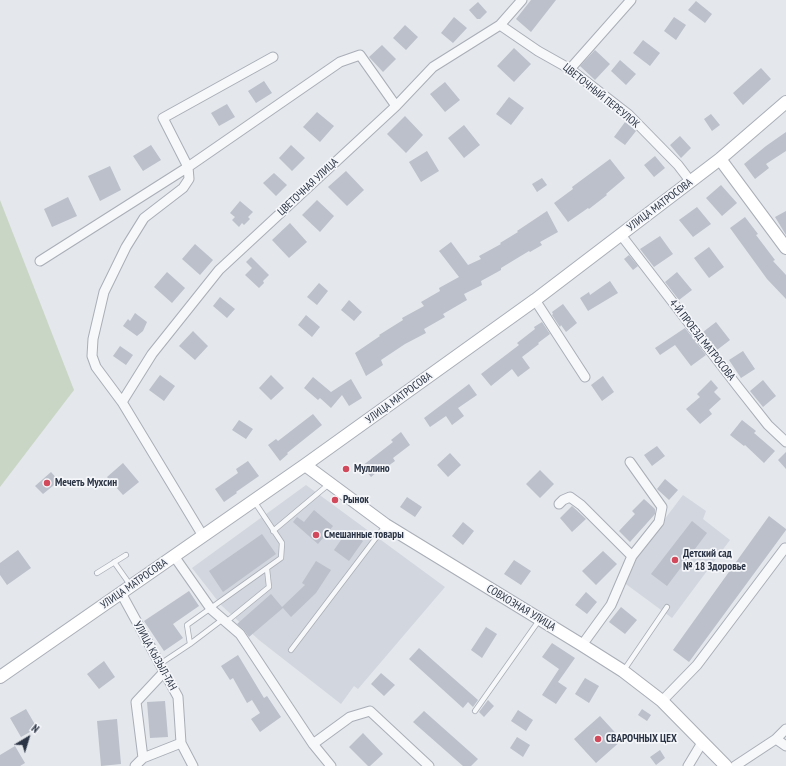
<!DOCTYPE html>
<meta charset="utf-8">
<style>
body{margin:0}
#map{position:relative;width:786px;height:766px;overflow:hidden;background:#e4e7ec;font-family:"PT Sans Narrow",sans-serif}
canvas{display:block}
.north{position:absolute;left:8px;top:718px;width:40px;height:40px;-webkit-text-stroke:3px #f4f6f9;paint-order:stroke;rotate:38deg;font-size:11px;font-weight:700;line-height:16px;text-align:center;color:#2b3445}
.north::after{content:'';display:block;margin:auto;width:14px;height:18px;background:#2b3445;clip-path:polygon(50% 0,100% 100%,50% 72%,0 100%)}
</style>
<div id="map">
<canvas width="786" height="766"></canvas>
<div class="north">N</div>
</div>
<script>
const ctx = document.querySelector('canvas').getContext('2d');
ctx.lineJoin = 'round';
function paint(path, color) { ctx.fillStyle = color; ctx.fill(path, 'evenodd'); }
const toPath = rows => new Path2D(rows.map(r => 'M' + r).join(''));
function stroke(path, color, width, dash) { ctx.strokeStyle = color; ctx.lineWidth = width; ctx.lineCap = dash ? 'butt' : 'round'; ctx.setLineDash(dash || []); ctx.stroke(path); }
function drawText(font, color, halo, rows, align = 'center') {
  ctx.font = font + ' "PT Sans Narrow",sans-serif'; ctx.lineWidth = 3.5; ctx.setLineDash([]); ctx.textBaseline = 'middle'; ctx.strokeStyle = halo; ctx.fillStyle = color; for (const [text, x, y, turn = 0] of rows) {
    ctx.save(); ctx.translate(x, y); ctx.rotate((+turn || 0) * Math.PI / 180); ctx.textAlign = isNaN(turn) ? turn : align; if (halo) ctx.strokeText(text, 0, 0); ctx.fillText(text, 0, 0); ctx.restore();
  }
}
const built = toPath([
 [306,485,445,587,358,689,354,686,341,704,259,640,221,605,192,568],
 [683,495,706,511,703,519,730,540,672,618,619,579]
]);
const green = toPath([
 [0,200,74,390,0,487]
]);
const building = toPath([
 [531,0,556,0,531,32,516,19],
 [696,1,712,14,705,23,688,10],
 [478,2,487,12,480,19,477,19,469,10],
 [454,17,467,28,453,43,441,33],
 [674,17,686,25,676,40,664,31],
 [405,25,418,37,406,50,393,38],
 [643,40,660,53,650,66,633,53],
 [382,45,396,59,383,72,369,57],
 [514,48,531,64,514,82,497,66],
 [595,50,610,64,595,80,580,66],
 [620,60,636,74,626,85,611,71],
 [761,68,771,79,743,105,733,93],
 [264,81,272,93,256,103,248,91],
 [445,82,460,100,445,112,430,94],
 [509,97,524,108,511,125,496,114],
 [227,104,235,117,219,126,211,113],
 [317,112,334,126,320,142,303,127],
 [711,114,720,125,712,131,704,119],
 [405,116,423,135,406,153,387,134],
 [625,122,636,131,625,145,614,137],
 [464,125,480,145,464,158,448,138],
 [786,132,786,151,766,164,769,168,755,179,744,164,766,146],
 [680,136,691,148,681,158,670,145],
 [151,145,161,160,143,171,133,156],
 [291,145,305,158,292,171,279,158],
 [427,151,439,171,421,182,409,162],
 [655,156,665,168,654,177,644,165],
 [610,159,625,178,606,194,607,195,589,209,588,208,568,222,554,203,573,189,572,187],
 [110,166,121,190,100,201,88,176],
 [346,171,364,190,347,206,328,187],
 [274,173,287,185,276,196,263,183],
 [542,178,547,185,537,192,532,184],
 [721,185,737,203,722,216,706,198],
 [68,197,77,216,52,227,44,209],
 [317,200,334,216,320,232,302,215],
 [240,201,253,212,248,217,250,219,244,225,242,223,239,227,232,220,235,217,230,213],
 [697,207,711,224,693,237,679,220],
 [547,211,558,232,540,242,542,245,530,252,529,251,501,268,501,270,481,281,482,285,464,294,467,300,443,314,445,317,424,329,426,333,405,344,381,360,383,365,366,376,355,353,380,336,379,335,403,320,402,318,424,306,421,302,440,291,439,288,459,277,439,251,451,242,468,265,481,259,479,256,501,244,500,243,518,232,517,231],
 [786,211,786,235,775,217],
 [745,217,758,234,756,235,775,260,773,261,786,275,786,299,767,279,730,228],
 [290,223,307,242,289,258,272,240],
 [660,236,673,254,654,267,640,249],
 [195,244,213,260,200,275,182,259],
 [709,247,724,267,709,278,694,258],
 [629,255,638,266,633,270,624,259],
 [251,257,269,275,263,281,264,283,259,288,245,275,252,268,246,262],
 [167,272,185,288,172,303,154,287],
 [677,272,692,290,679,300,665,282],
 [610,281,618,293,588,311,580,298,589,292,590,295],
 [319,283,328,291,317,305,307,297],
 [220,297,235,309,227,318,213,306],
 [349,300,362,312,354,321,341,310],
 [563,304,577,323,566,332,561,325,560,327,552,315,553,314,552,312],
 [135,313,147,322,143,331,137,336,123,326,128,319,130,321],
 [306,315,320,327,312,337,298,325],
 [542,322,550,334,538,343,539,344,522,357,530,368,518,377,512,369,491,386,481,374,519,345,517,343,535,329,534,327],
 [716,322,730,340,717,350,703,332],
 [685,328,706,355,691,366,675,345,660,355,655,348],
 [193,331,208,346,195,360,179,346],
 [120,346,133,355,126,365,113,356],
 [743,351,755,369,741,378,729,360],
 [160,375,175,386,164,401,149,390],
 [271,375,284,388,271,400,259,388],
 [603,376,614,392,602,401,591,385],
 [313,377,331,392,351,379,362,398,349,406,342,395,331,408,320,398,318,400,304,388],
 [711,380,718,388,714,392,721,399,709,410,712,414,700,424,686,409,700,397,697,394],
 [763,380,776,396,763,407,750,391],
 [469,384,477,395,458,408,464,416,452,425,446,416,430,427,424,418],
 [313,414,322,425,287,453,288,454,280,461,268,445,276,439,278,441],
 [239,420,253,429,246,439,232,430],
 [742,420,756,431,754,433,775,451,764,463,745,445,744,446,730,435],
 [401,432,410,445,393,458,395,461,384,469,383,467,371,477,362,466,393,442,391,440],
 [657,446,665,456,652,466,644,455],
 [786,452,786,469,778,460],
 [450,453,461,465,448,477,437,465],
 [248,461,259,476,236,492,237,493,224,502,215,489,238,473,236,469],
 [123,463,139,482,123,495,107,477],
 [540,470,554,484,540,498,526,484],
 [51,472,59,481,43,494,35,486],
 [665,479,678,490,669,500,657,489],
 [407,497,422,507,415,517,400,507],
 [644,499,655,509,655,514,630,542,619,531,635,514,632,511],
 [572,506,586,519,572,532,560,518],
 [314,510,333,526,318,544,293,522,297,517,304,522],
 [769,516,786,529,786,530,689,662,673,650],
 [692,521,707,533,667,586,651,574],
 [463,522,474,531,463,545,452,536],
 [348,530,363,541,349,561,334,550],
 [262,534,276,554,223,592,209,571],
 [18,550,31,568,7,585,0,575,0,563],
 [603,551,617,564,596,585,582,571],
 [514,560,531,571,521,585,504,574],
 [316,561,331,570,316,593,291,617,283,608,249,637,244,630,237,624,271,594,282,607,305,585,302,583],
 [189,591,199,606,173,624,183,638,164,651,144,621],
 [586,592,597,602,587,614,575,605],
 [621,607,637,620,625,634,609,622],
 [486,627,497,634,482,658,471,650],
 [552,643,575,658,558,682,567,688,556,704,542,695,559,669,542,657],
 [419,648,478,700,473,707,468,702,463,708,409,659],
 [238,655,264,698,267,696,281,717,260,732,251,719,260,713,252,700,247,703,233,678,230,680,221,666],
 [104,661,115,677,99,689,87,674],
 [381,673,395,685,384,696,371,684],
 [585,678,599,686,589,703,575,694],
 [488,700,494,706,484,717,479,712],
 [165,701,168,737,150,738,147,702],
 [26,709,37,728,21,737,10,718],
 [642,709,651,715,647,721,638,715],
 [518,710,533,720,526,731,511,721],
 [424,711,478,759,471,766,463,766,413,722],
 [600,716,622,740,596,763,574,739],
 [117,719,121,764,101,766,97,721],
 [363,733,383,754,370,766,368,766,349,747],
 [517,737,530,745,523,757,510,748],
 [15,746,25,763,20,766,0,766,0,755],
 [660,750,665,758,656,765,650,757]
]);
const lane = toPath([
 [273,531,329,484],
 [114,562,131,586],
 [97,573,126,555],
 [226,622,269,587,267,569],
 [190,644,223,619],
 [291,650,385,526],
 [160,664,190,644,187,625,281,558,282,543,254,501],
 [624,670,667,607],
 [475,711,540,619]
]);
const street = toPath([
 [500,25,538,51,570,69,628,114,678,165,691,182],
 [570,69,631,0],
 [621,235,738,387,768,425,786,442],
 [40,261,188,167,340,62,360,55,396,106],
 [535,300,585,377],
 [122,402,152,354,219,270,396,106,433,67,500,25,522,0],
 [559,504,563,500,570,497,581,505,632,556],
 [203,536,122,402,96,367,92,356,93,339,104,292,126,247,144,218,183,188,189,179,188,167,163,118,273,57],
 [174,556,211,609,240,634,313,744,331,766],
 [121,593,178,697,181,743,193,766],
 [582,645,611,605,632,556,659,522,662,507,630,462],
 [164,672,136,702,143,758,181,743],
 [662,701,697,665,785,548],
 [776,739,786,746],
 [313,744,350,717,370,711,429,766],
 [135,766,143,758],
 [688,766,703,741],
 [735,766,776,739,786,729]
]);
const secondary = toPath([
 [720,159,786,248],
 [305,465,386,525,582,645,623,671,662,701,726,766],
 [0,677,305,465,535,300,720,159,786,102]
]);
const markers = [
 [346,469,4,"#d1495b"],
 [47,483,4,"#d1495b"],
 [335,500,4,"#d1495b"],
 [316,535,4,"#d1495b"],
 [675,560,4,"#d1495b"],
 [598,739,4,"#d1495b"]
];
const streetNames = [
 ["ЦВЕТОЧНЫЙ ПЕРЕУЛОК",601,96,39],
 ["ЦВЕТОЧНАЯ УЛИЦА",308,187,-43],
 ["УЛИЦА МАТРОСОВА",660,205,-37],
 ["4-Й ПРОЕЗД МАТРОСОВА",702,340,52],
 ["УЛИЦА МАТРОСОВА",399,398,-36],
 ["УЛИЦА МАТРОСОВА",134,584,-35],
 ["СОВХОЗНАЯ УЛИЦА",521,608,31],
 ["УЛИЦА КЫЗЫЛ-ТАН",155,656,61]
];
const poiNames = [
 ["Муллино",354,469],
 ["Мечеть Мухсин",55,483],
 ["Рынок",343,500],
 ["Смешанные товары",324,535],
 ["Детский сад",683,554],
 ["№ 18 Здоровье",683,567],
 ["СВАРОЧНЫХ ЦЕХ",606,739]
];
paint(built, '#d2d6de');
paint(green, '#c9d6c5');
paint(building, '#bbc0ca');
stroke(lane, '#a9aeb7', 6);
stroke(street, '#a9aeb7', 11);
stroke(secondary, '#a9aeb7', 14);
stroke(lane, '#f7f8fa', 4.5);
stroke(street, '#f7f8fa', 9);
stroke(secondary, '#fff', 12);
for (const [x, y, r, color] of markers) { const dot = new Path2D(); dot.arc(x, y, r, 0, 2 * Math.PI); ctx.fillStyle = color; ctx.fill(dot); stroke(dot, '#f4f6f9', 1.5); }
drawText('11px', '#2b3445', '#f4f6f9', streetNames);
drawText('bold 11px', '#2b3445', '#f4f6f9', poiNames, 'left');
</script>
